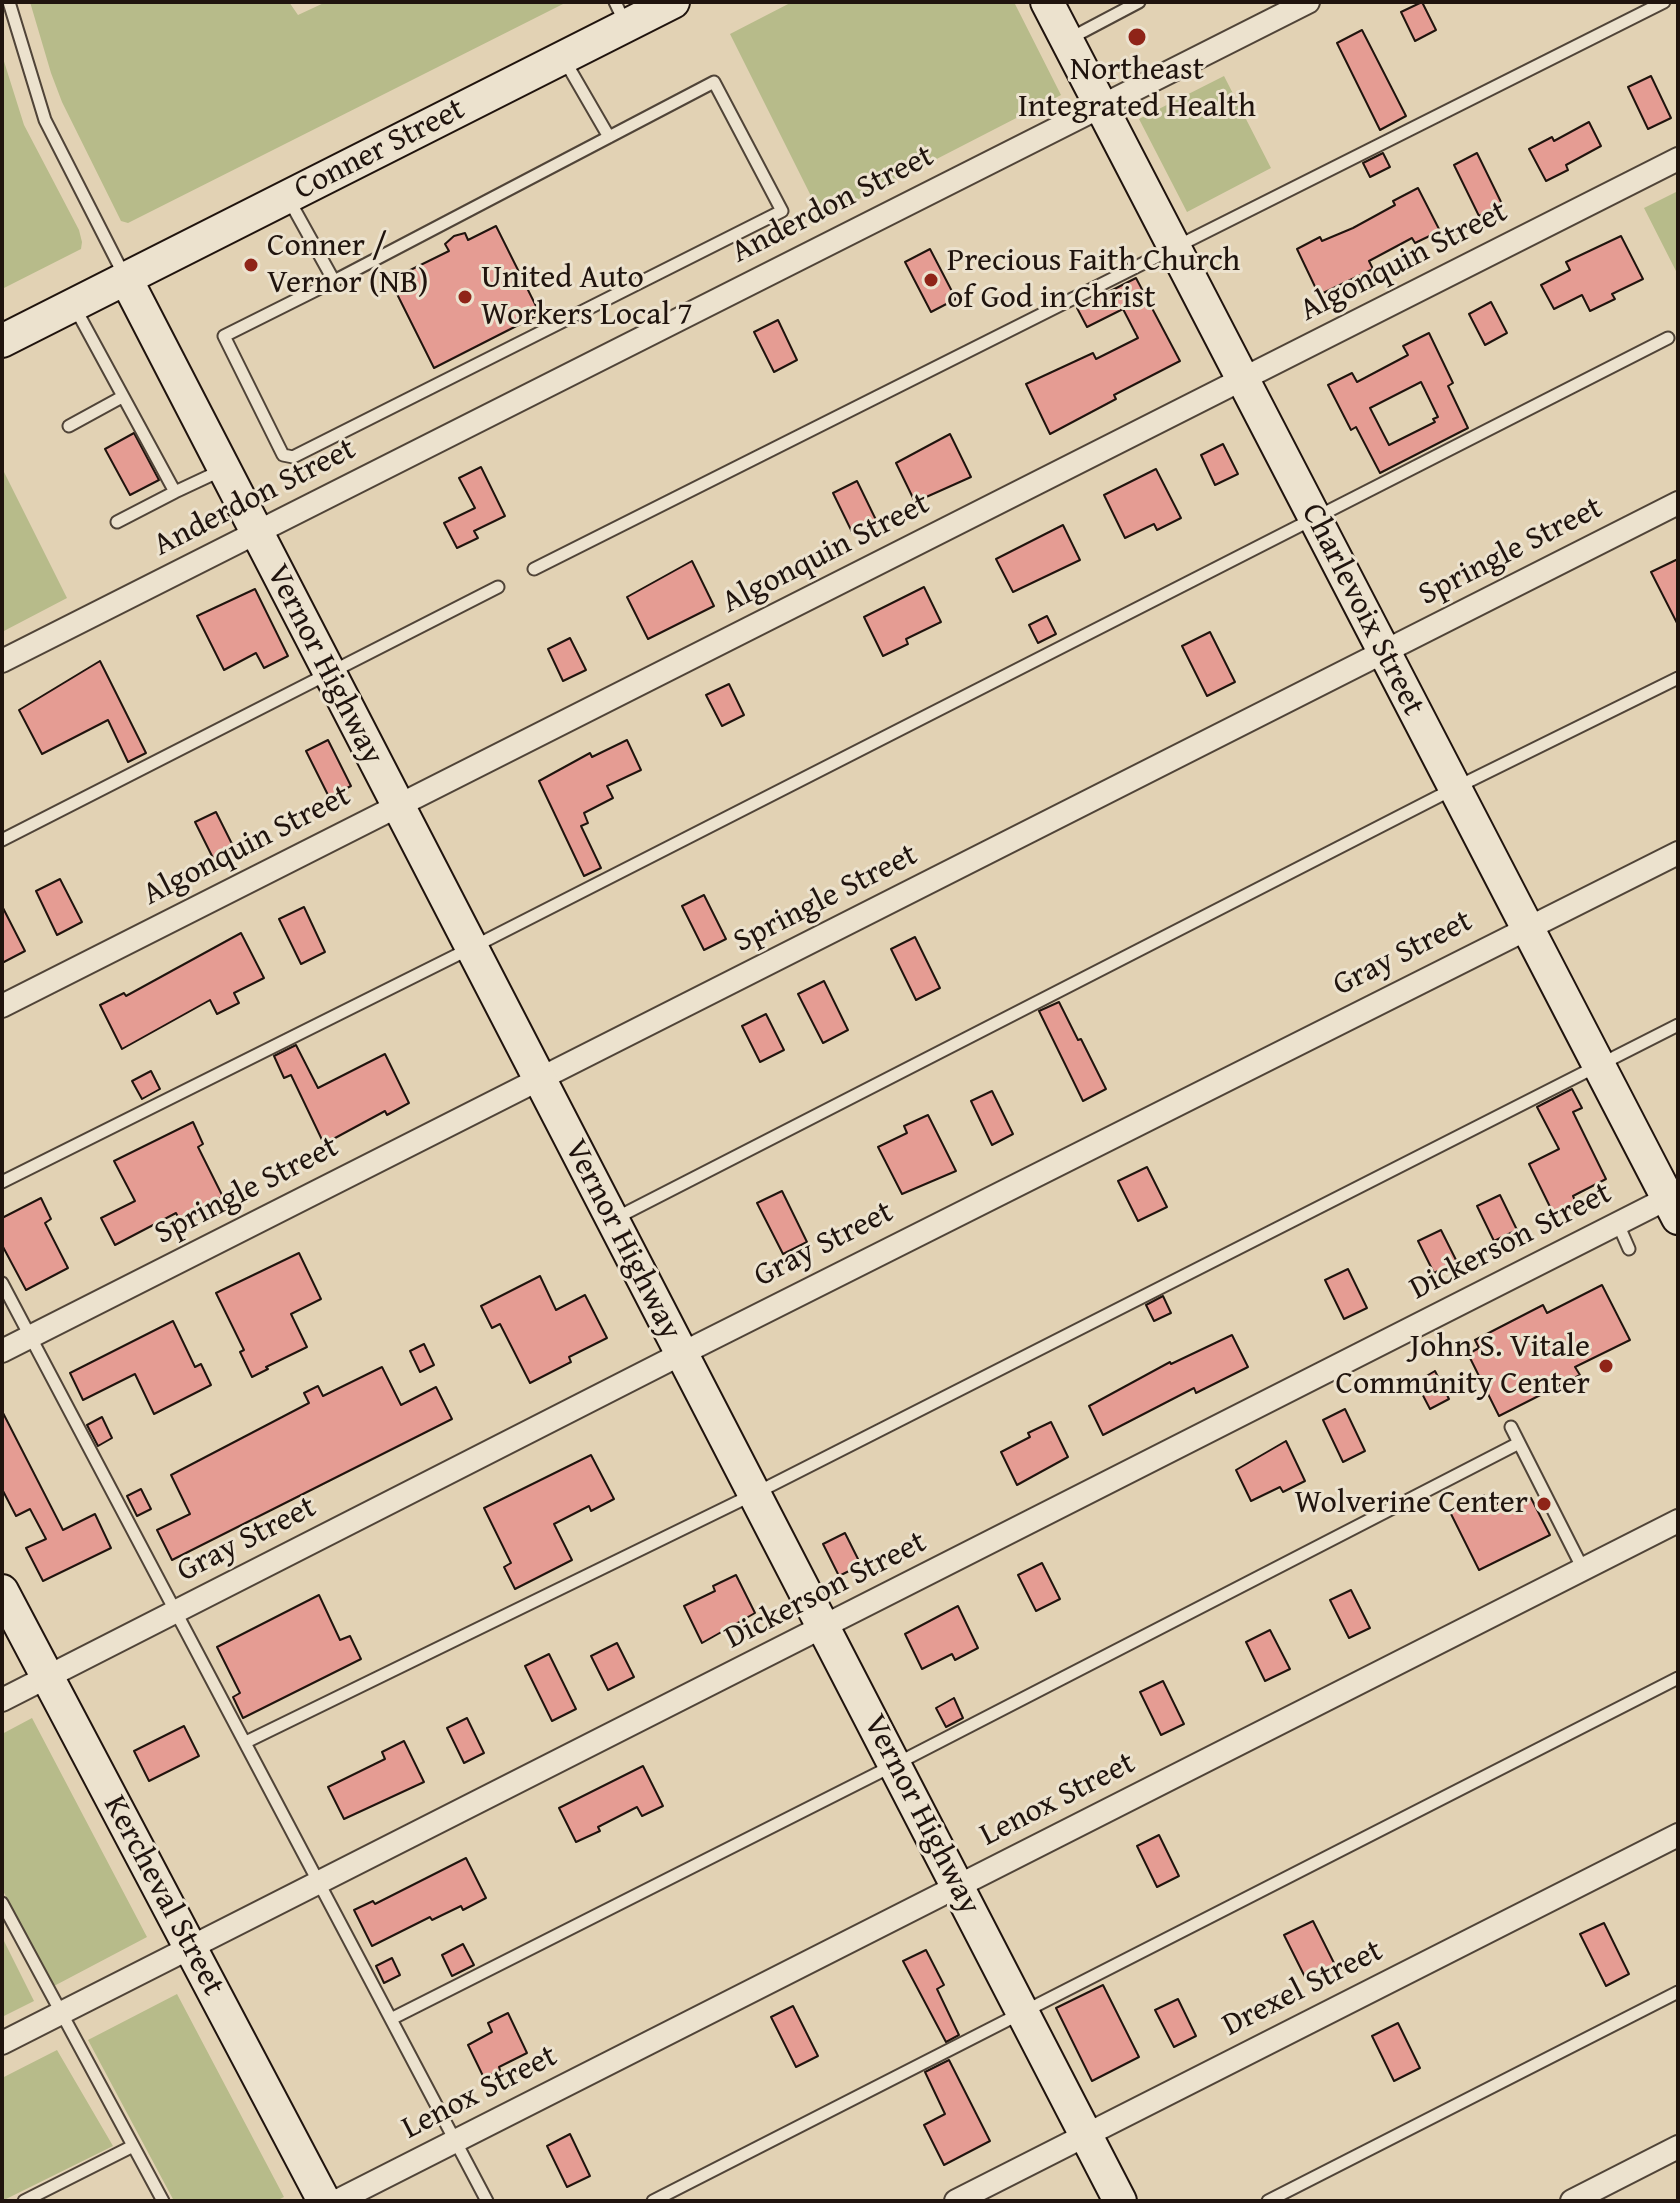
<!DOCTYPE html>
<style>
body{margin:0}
#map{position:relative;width:1680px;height:2203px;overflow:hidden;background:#e2d2b4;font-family:"Gentium Book Plus",serif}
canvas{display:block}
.frame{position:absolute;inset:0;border:4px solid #20140e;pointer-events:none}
</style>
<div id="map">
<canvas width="1680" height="2203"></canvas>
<div class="frame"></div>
</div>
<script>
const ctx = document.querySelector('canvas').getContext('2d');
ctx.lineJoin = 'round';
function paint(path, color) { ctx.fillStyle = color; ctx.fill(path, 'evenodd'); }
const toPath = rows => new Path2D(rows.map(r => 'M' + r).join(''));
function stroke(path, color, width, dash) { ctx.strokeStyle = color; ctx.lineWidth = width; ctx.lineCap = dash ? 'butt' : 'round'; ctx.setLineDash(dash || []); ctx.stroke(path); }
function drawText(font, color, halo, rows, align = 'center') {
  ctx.font = font + ' "Gentium Book Plus",serif'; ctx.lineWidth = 6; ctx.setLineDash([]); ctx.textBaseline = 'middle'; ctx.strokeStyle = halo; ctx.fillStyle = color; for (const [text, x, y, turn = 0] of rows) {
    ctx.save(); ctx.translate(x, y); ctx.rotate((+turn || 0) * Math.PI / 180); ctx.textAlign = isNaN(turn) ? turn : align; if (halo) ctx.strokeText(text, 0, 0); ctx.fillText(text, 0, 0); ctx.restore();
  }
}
const green = toPath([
 [30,2,289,2,298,15,326,2,567,2,128,223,121,221,62,102,51,73],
 [792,2,1014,2,1061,95,822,218,730,34],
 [2,55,24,125,79,230,82,242,81,249,2,289],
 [1224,76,1271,168,1187,212,1139,119],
 [1678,191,1678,275,1644,208],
 [2,468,67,598,2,632],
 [32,1718,147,1937,54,1986,2,1889,2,1734],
 [2,1937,34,2001,2,2017],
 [177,1994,284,2197,276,2201,174,2201,88,2040],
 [57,2050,113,2146,2,2201,2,2078]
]);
const building = toPath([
 [1422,2,1436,30,1415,41,1401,12,1422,2],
 [1362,30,1406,116,1380,130,1337,43,1362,30],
 [1651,76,1671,118,1648,129,1628,87,1651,76],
 [1589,122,1601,146,1566,165,1568,170,1546,181,1529,149,1552,137,1554,141,1589,122],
 [1383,153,1390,167,1370,177,1363,163,1383,153],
 [1477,153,1502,204,1479,216,1454,165,1477,153],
 [1418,188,1440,231,1415,243,1412,238,1369,261,1373,269,1319,295,1297,249,1320,237,1322,241,1353,228,1395,205,1393,201,1418,188],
 [496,226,540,314,434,368,390,280,449,251,445,244,454,236,465,233,468,240,496,226],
 [1621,236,1643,279,1612,294,1615,299,1590,311,1582,295,1554,309,1541,285,1570,270,1566,262,1621,236],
 [930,249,956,299,931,312,905,262,930,249],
 [1136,278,1180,361,1114,395,1116,399,1050,434,1026,384,1093,353,1096,359,1138,338,1123,309,1087,327,1077,308,1136,278],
 [1491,302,1507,333,1485,345,1469,314,1491,302],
 [778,320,797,360,774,372,754,332,778,320],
 [1429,333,1453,383,1448,386,1468,428,1380,473,1356,427,1351,430,1328,385,1352,373,1357,382,1408,355,1403,346,1429,333],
 [1421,382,1438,417,1433,419,1435,422,1389,445,1370,408,1421,382],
 [134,433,159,480,130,495,105,449,134,433],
 [950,434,971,477,915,502,896,463,950,434],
 [1223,444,1238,474,1215,485,1201,455,1223,444],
 [481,467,505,516,474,531,478,538,457,548,444,523,475,508,459,478,481,467],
 [1156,469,1181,518,1157,530,1154,524,1125,538,1104,495,1156,469],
 [857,481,877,522,853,534,833,493,857,481],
 [1063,525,1080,560,1013,592,996,559,1063,525],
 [1678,559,1678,625,1651,572,1678,559],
 [692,561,714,606,648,639,627,597,692,561],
 [924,587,941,622,906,639,908,644,883,656,864,617,924,587],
 [255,589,288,656,264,668,256,653,224,670,197,616,255,589],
 [1047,616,1056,634,1038,643,1029,625,1047,616],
 [1210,632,1235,682,1207,696,1182,646,1210,632],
 [570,638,586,670,563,681,548,649,570,638],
 [100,661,146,753,128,762,108,720,42,754,19,710,100,661],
 [729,684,744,715,722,726,706,695,729,684],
 [328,740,351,786,329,797,306,751,328,740],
 [627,740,641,770,607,786,613,798,584,813,588,823,581,826,601,868,584,876,539,781,590,753,592,757,627,740],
 [216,812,234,848,213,858,195,822,216,812],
 [60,879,82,922,57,935,36,891,60,879],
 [704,895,726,939,704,950,682,906,704,895],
 [2,906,25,951,2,963,2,906],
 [304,907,325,952,301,964,279,919,304,907],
 [241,933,264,978,234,993,239,1003,217,1014,210,1000,122,1049,100,1005,124,993,126,996,241,933],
 [915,937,940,988,916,1000,891,949,915,937],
 [824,981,848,1030,823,1043,798,994,824,981],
 [1059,1002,1078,1040,1081,1039,1106,1089,1083,1101,1039,1011,1059,1002],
 [766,1014,784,1050,760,1062,742,1026,766,1014],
 [296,1045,318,1088,385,1054,409,1103,387,1115,385,1111,324,1144,291,1075,284,1078,274,1056,296,1045],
 [151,1071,160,1089,142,1099,132,1081,151,1071],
 [1572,1089,1582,1108,1573,1112,1606,1179,1573,1196,1576,1203,1554,1215,1529,1164,1559,1149,1537,1107,1572,1089],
 [992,1091,1013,1134,992,1145,971,1101,992,1091],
 [928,1115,956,1171,902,1194,878,1147,907,1133,904,1126,928,1115],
 [193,1122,203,1144,198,1147,223,1197,179,1219,176,1213,115,1245,101,1218,135,1201,114,1161,193,1122],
 [1147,1167,1167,1207,1138,1221,1118,1181,1147,1167],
 [782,1191,807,1242,783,1254,757,1203,782,1191],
 [1500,1195,1517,1230,1494,1241,1477,1206,1500,1195],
 [41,1198,51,1219,45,1223,68,1268,26,1290,2,1245,2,1218,41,1198],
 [1441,1230,1457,1262,1434,1273,1418,1241,1441,1230],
 [299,1253,321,1299,291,1314,307,1347,266,1367,268,1369,252,1377,240,1352,244,1350,216,1293,299,1253],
 [1348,1269,1367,1308,1344,1319,1325,1280,1348,1269],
 [540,1276,556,1310,585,1295,607,1338,569,1357,571,1362,530,1383,500,1324,492,1328,481,1306,540,1276],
 [1602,1285,1630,1340,1575,1367,1580,1375,1499,1416,1468,1354,1479,1348,1475,1340,1543,1305,1547,1313,1602,1285],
 [1163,1296,1171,1313,1154,1321,1146,1305,1163,1296],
 [173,1321,195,1367,201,1364,211,1385,154,1414,135,1374,83,1400,70,1373,173,1321],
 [1232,1335,1248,1367,1196,1393,1194,1388,1103,1435,1089,1406,1170,1362,1171,1364,1232,1335],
 [424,1344,434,1365,420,1372,410,1351,424,1344],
 [382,1367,401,1405,436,1387,452,1419,172,1560,157,1530,190,1514,171,1475,309,1403,304,1393,318,1386,323,1396,382,1367],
 [1435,1371,1449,1399,1430,1409,1416,1382,1435,1371],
 [1345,1409,1365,1451,1343,1462,1323,1420,1345,1409],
 [2,1411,63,1530,95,1514,111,1548,43,1581,26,1548,46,1539,30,1509,16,1516,2,1489,2,1411],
 [102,1417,112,1438,98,1446,87,1425,102,1417],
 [1051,1422,1068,1457,1017,1485,1001,1452,1030,1437,1028,1433,1051,1422],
 [1286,1441,1305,1481,1283,1492,1280,1487,1251,1501,1236,1470,1286,1441],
 [591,1455,614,1499,591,1511,589,1506,554,1524,572,1560,515,1589,504,1567,511,1563,484,1508,591,1455],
 [141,1489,151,1509,137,1516,127,1496,141,1489],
 [1484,1495,1490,1507,1505,1500,1510,1509,1531,1498,1550,1535,1479,1570,1450,1512,1484,1495],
 [845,1533,861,1565,839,1576,823,1544,845,1533],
 [1042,1563,1060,1599,1036,1611,1018,1575,1042,1563],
 [736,1575,755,1613,702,1643,684,1606,715,1591,713,1586,736,1575],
 [1351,1590,1370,1628,1349,1638,1330,1600,1351,1590],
 [319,1595,340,1640,350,1636,361,1659,243,1718,233,1697,240,1693,217,1647,319,1595],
 [958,1606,978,1648,955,1660,952,1654,922,1669,905,1634,958,1606],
 [1270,1630,1290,1669,1265,1681,1246,1642,1270,1630],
 [617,1643,634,1677,608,1690,591,1656,617,1643],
 [549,1654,576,1709,552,1721,525,1666,549,1654],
 [1163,1681,1184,1724,1161,1735,1140,1692,1163,1681],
 [954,1698,963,1718,946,1727,936,1708,954,1698],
 [467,1718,484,1753,464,1763,447,1728,467,1718],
 [184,1726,199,1756,149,1781,134,1751,184,1726],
 [404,1741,424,1782,344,1819,328,1787,385,1759,382,1752,404,1741],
 [643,1766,663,1806,642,1816,637,1807,598,1827,600,1831,576,1842,559,1808,643,1766],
 [1159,1835,1179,1876,1157,1887,1137,1846,1159,1835],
 [466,1858,486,1898,463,1910,461,1906,432,1920,430,1917,372,1946,354,1910,373,1901,375,1904,466,1858],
 [1313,1921,1336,1967,1307,1981,1284,1935,1313,1921],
 [1604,1923,1629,1974,1606,1986,1580,1934,1604,1923],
 [463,1944,474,1965,452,1976,442,1955,463,1944],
 [926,1950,944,1985,937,1989,959,2035,946,2042,903,1961,926,1950],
 [392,1958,400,1975,384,1983,376,1966,392,1958],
 [1103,1985,1139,2057,1092,2081,1056,2008,1103,1985],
 [1178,1999,1196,2036,1174,2047,1155,2010,1178,1999],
 [793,2006,818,2056,796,2067,771,2017,793,2006],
 [508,2013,527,2053,499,2067,500,2070,484,2078,468,2045,492,2032,488,2023,508,2013],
 [1398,2023,1420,2068,1394,2081,1372,2036,1398,2023],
 [949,2060,990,2141,944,2165,924,2125,945,2114,925,2072,949,2060],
 [570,2134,590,2176,567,2187,547,2146,570,2134]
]);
const lane = toPath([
 [9,2,45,120,125,277],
 [615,2,626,25],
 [1069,39,1139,2],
 [565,61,609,137],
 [288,198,334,281,224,336,283,455,293,457,782,211,714,82,334,281],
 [74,306,175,492,222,470],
 [69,426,122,397],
 [117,522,175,492],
 [534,569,1664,2],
 [2,840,498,587],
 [2,1182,471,948,1668,338],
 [616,1218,1455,788,1678,678],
 [1618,1224,1629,1249],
 [2,1283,487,2201],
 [1511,1427,1583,1569],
 [246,1742,754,1494,1678,1025],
 [2,1903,163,2201],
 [391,2019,894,1765,1519,1443],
 [24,2201,133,2146],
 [653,2201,1678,1678],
 [1268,2201,1678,1992]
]);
const street = toPath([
 [2,661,1308,2],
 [2,1006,1678,159],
 [2,1351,1678,503],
 [2,1700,681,1354,1678,853],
 [2,2043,1678,1193],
 [337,2201,1678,1521],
 [956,2201,1678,1835],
 [1572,2201,1678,2147]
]);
const secondary = toPath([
 [1047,2,1678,1218],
 [126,279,1120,2201],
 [2,341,673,2],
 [2,1591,324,2201]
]);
const markers = [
 [1137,37,10,"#8f2418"],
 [251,265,8,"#8f2418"],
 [931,280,8,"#8f2418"],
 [465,297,8,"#8f2418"],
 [1606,1366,8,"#8f2418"],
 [1544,1504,8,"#8f2418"]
];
const poiNames = [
 ["Northeast",1137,71,"center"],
 ["Integrated Health",1137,108,"center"],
 ["Conner /",267,247],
 ["Vernor (NB)",267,284],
 ["Precious Faith Church",947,262],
 ["of God in Christ",947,299],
 ["United Auto",481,279],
 ["Workers Local 7",481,316],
 ["John S. Vitale",1590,1348,"right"],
 ["Community Center",1590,1385,"right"],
 ["Wolverine Center",1528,1504,"right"]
];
const streetNames = [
 ["Conner Street",380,150,-27],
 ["Anderdon Street",833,205,-27],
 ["Algonquin Street",1404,262,-27],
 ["Anderdon Street",255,498,-27],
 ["Springle Street",1511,552,-27],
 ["Algonquin Street",826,554,-27],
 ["Charlevoix Street",1362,610,63],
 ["Vernor Highway",324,665,63],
 ["Algonquin Street",247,846,-27],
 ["Springle Street",826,899,-27],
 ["Gray Street",1403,954,-27],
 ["Springle Street",247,1191,-27],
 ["Vernor Highway",622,1240,63],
 ["Dickerson Street",1511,1242,-27],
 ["Gray Street",824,1245,-27],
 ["Gray Street",247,1540,-27],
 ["Dickerson Street",826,1591,-27],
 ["Lenox Street",1058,1800,-27],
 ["Vernor Highway",921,1815,63],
 ["Kercheval Street",163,1896,62],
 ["Drexel Street",1303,1989,-27],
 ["Lenox Street",480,2093,-27]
];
paint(green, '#b7bb8a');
paint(building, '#e59c93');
stroke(building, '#20140e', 2);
stroke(lane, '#504438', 15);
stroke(street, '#504438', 26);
stroke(secondary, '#20140e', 36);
stroke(lane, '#ece2ce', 11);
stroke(street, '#ece2ce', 22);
stroke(secondary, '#ece2ce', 32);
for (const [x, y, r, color] of markers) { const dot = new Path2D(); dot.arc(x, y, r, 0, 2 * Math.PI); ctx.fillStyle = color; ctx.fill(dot); stroke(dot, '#ece2ce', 3); }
drawText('32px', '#20140e', '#ece2ce', poiNames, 'left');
drawText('32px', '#20140e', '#ece2ce', streetNames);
</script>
